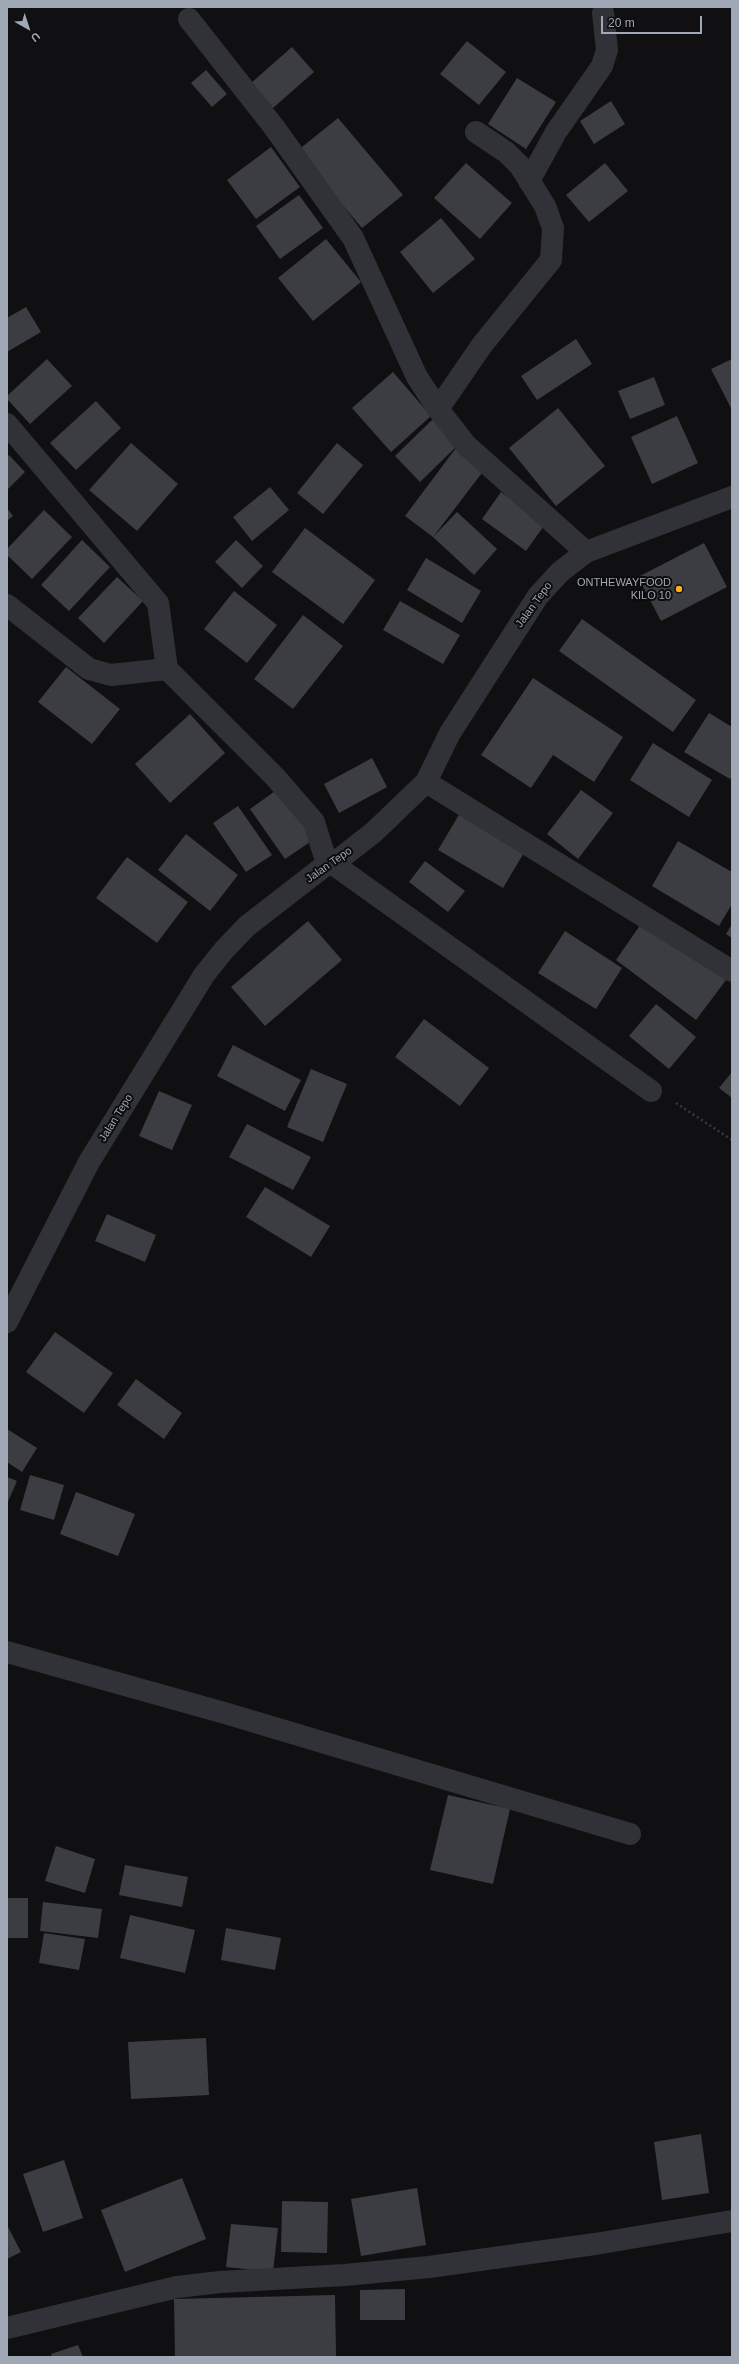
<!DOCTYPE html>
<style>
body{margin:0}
#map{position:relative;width:739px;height:2364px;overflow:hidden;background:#101012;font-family:Helvetica,sans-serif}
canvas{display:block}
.frame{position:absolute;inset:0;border:8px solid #a0a7b5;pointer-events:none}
.north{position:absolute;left:8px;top:8px;width:40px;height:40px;-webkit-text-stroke:3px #0c0c0d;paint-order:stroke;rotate:141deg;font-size:11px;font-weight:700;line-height:16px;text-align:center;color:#a0a7b5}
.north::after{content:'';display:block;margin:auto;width:14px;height:18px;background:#a0a7b5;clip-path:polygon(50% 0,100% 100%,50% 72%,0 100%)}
.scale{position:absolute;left:601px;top:16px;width:101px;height:18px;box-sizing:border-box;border:2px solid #a0a7b5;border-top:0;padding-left:5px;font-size:12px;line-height:14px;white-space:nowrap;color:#a0a7b5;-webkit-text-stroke:3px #0c0c0d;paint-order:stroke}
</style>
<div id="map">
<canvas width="739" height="2364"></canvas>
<div class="frame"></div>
<div class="north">U</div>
<div class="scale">20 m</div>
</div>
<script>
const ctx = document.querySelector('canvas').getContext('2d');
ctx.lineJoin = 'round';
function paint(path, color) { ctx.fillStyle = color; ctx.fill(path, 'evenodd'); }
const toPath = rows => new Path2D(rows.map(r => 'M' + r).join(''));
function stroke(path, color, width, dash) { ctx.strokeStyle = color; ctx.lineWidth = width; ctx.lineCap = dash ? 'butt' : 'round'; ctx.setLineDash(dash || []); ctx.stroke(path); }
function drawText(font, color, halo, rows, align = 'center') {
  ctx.font = font + ' Helvetica,sans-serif'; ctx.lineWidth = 4; ctx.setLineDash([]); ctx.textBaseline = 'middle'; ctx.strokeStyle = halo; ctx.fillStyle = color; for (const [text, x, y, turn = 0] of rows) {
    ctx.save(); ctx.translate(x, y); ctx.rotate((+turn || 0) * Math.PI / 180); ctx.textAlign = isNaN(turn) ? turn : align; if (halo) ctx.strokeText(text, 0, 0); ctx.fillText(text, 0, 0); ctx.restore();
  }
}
const building = toPath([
 [467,41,506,72,479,105,440,74],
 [292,47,314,72,273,108,251,83],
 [206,70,227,94,212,107,191,83],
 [517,78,556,102,526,149,488,124],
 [611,101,625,124,594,144,580,121],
 [338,118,403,195,362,228,297,151],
 [271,147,300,187,256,219,227,180],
 [466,163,512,203,480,239,434,198],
 [605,163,628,191,589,222,566,195],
 [299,195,323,228,280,259,256,226],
 [441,218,475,259,433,293,400,252],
 [326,239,361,282,313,321,278,278],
 [26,307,41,332,7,352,7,318],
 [576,339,592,364,537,400,521,376],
 [47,359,72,386,30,424,7,399,7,396],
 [732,359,732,410,711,369],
 [393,372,431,416,391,452,352,408],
 [654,377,665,405,630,419,618,391],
 [96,401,121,428,76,470,50,443],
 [558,408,605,466,556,506,509,448],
 [677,416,698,463,652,484,631,437],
 [434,418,459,444,420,482,395,456],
 [131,443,178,484,137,531,89,490],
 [337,443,363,465,323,514,297,493],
 [459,444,488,465,433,537,405,516],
 [9,455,25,472,7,490,7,457],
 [270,487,289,510,252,541,233,517],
 [501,492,546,523,526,551,482,519],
 [7,508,13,516,7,521],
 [44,510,72,537,32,579,7,555,7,549],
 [457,512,497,549,474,575,433,537],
 [305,528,375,580,343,624,272,572],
 [82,540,110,567,69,611,41,585],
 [236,540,263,566,242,588,215,562],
 [704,543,727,587,661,621,638,577],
 [426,558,481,591,462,623,407,590],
 [117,577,143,601,104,643,78,618],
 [234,591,277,625,247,663,204,629],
 [400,601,460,635,443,664,383,630],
 [303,615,343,646,293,709,254,679],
 [582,619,696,700,673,732,559,651],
 [66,667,120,709,92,744,38,702],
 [533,678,623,737,594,782,553,755,531,788,481,755],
 [709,713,732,727,732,776,730,779,684,752],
 [190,714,225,753,170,803,135,764],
 [653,743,712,780,689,817,630,780],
 [372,758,387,787,339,813,324,784],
 [278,789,313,840,285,859,250,809],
 [581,790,613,813,578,859,547,834],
 [238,806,272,855,246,872,213,823],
 [460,813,525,851,503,888,438,850],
 [186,834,238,875,210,911,158,870],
 [678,841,732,872,732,904,719,926,652,886],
 [127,857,188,902,157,943,96,898],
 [425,861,465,891,448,912,409,882],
 [308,921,342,960,265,1026,231,987],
 [643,921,726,980,696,1020,616,960],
 [732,924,732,938,726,934],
 [565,931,622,968,596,1009,538,973],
 [656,1004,696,1037,669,1069,629,1036],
 [424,1019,489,1068,460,1106,395,1057],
 [233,1045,301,1080,285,1111,217,1076],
 [311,1069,347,1084,323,1142,287,1127],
 [732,1072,732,1098,719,1088],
 [159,1091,192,1105,172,1150,139,1136],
 [247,1124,311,1157,293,1190,229,1157],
 [265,1187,330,1226,311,1257,246,1217],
 [107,1214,156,1235,145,1262,95,1241],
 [55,1332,113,1373,84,1413,26,1372],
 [136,1379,182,1413,164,1439,117,1405],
 [7,1429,37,1448,22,1472,7,1462],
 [30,1475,64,1485,54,1520,20,1510],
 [7,1477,17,1481,7,1504],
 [76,1492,135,1514,118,1556,60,1534],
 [448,1795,510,1809,493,1884,430,1870],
 [56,1846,95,1859,85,1893,45,1881],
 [125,1865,188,1877,182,1907,119,1895],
 [7,1898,28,1898,28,1938,7,1938],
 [43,1902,102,1909,98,1938,40,1931],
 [130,1915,195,1930,185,1973,120,1958],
 [226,1928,281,1938,275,1970,221,1960],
 [44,1933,85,1939,79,1970,39,1963],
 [206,2038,209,2095,131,2099,128,2042],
 [701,2134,709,2193,662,2200,654,2142],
 [64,2160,83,2218,43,2232,23,2174],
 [182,2178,206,2239,125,2272,101,2210],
 [417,2188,426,2245,361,2256,351,2199],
 [282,2201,328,2202,327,2253,281,2252],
 [231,2224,278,2228,273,2272,226,2267],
 [7,2225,21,2252,7,2259],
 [405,2289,405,2320,360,2320,360,2290],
 [335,2295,336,2357,175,2357,174,2299],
 [78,2345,83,2357,52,2357,51,2354]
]);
const path = toPath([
 [676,1103,732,1140]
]);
const minor = toPath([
 [189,19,274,127,353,238,417,377,438,409,466,445,586,552],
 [529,181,556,132,602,66,607,50,603,13],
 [438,409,482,345,551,260,553,228,545,206,520,166,506,152,476,132],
 [7,424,158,603,167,669,276,778,314,822,327,864],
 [7,605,89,669,111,675,167,669],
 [426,782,732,971],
 [333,864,651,1091],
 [7,1322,89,1162,204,975,224,950,247,926,327,864,333,864,374,832,426,782,450,733,538,596,560,572,586,552,732,497],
 [7,1652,228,1714,630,1834],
 [7,2328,177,2287,220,2282,345,2275,429,2267,595,2244,732,2221]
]);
const markers = [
 [679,589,4,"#ffaf1c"]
];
const poiNames = [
 ["ONTHEWAYFOOD",671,583],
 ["KILO 10",671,596]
];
const streetNames = [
 ["Jalan Tepo",534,605,-54],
 ["Jalan Tepo",329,865,-35],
 ["Jalan Tepo",116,1118,-58]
];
paint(building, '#3c3d43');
stroke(path, '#37393f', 2.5, [2, 3]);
stroke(minor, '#313238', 22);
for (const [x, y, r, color] of markers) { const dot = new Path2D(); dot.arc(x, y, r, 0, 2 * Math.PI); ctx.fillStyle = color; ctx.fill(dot); stroke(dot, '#0c0c0d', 1.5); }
drawText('11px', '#a0a7b5', '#0c0c0d', poiNames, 'right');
drawText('11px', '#a0a7b5', '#0c0c0d', streetNames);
</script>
